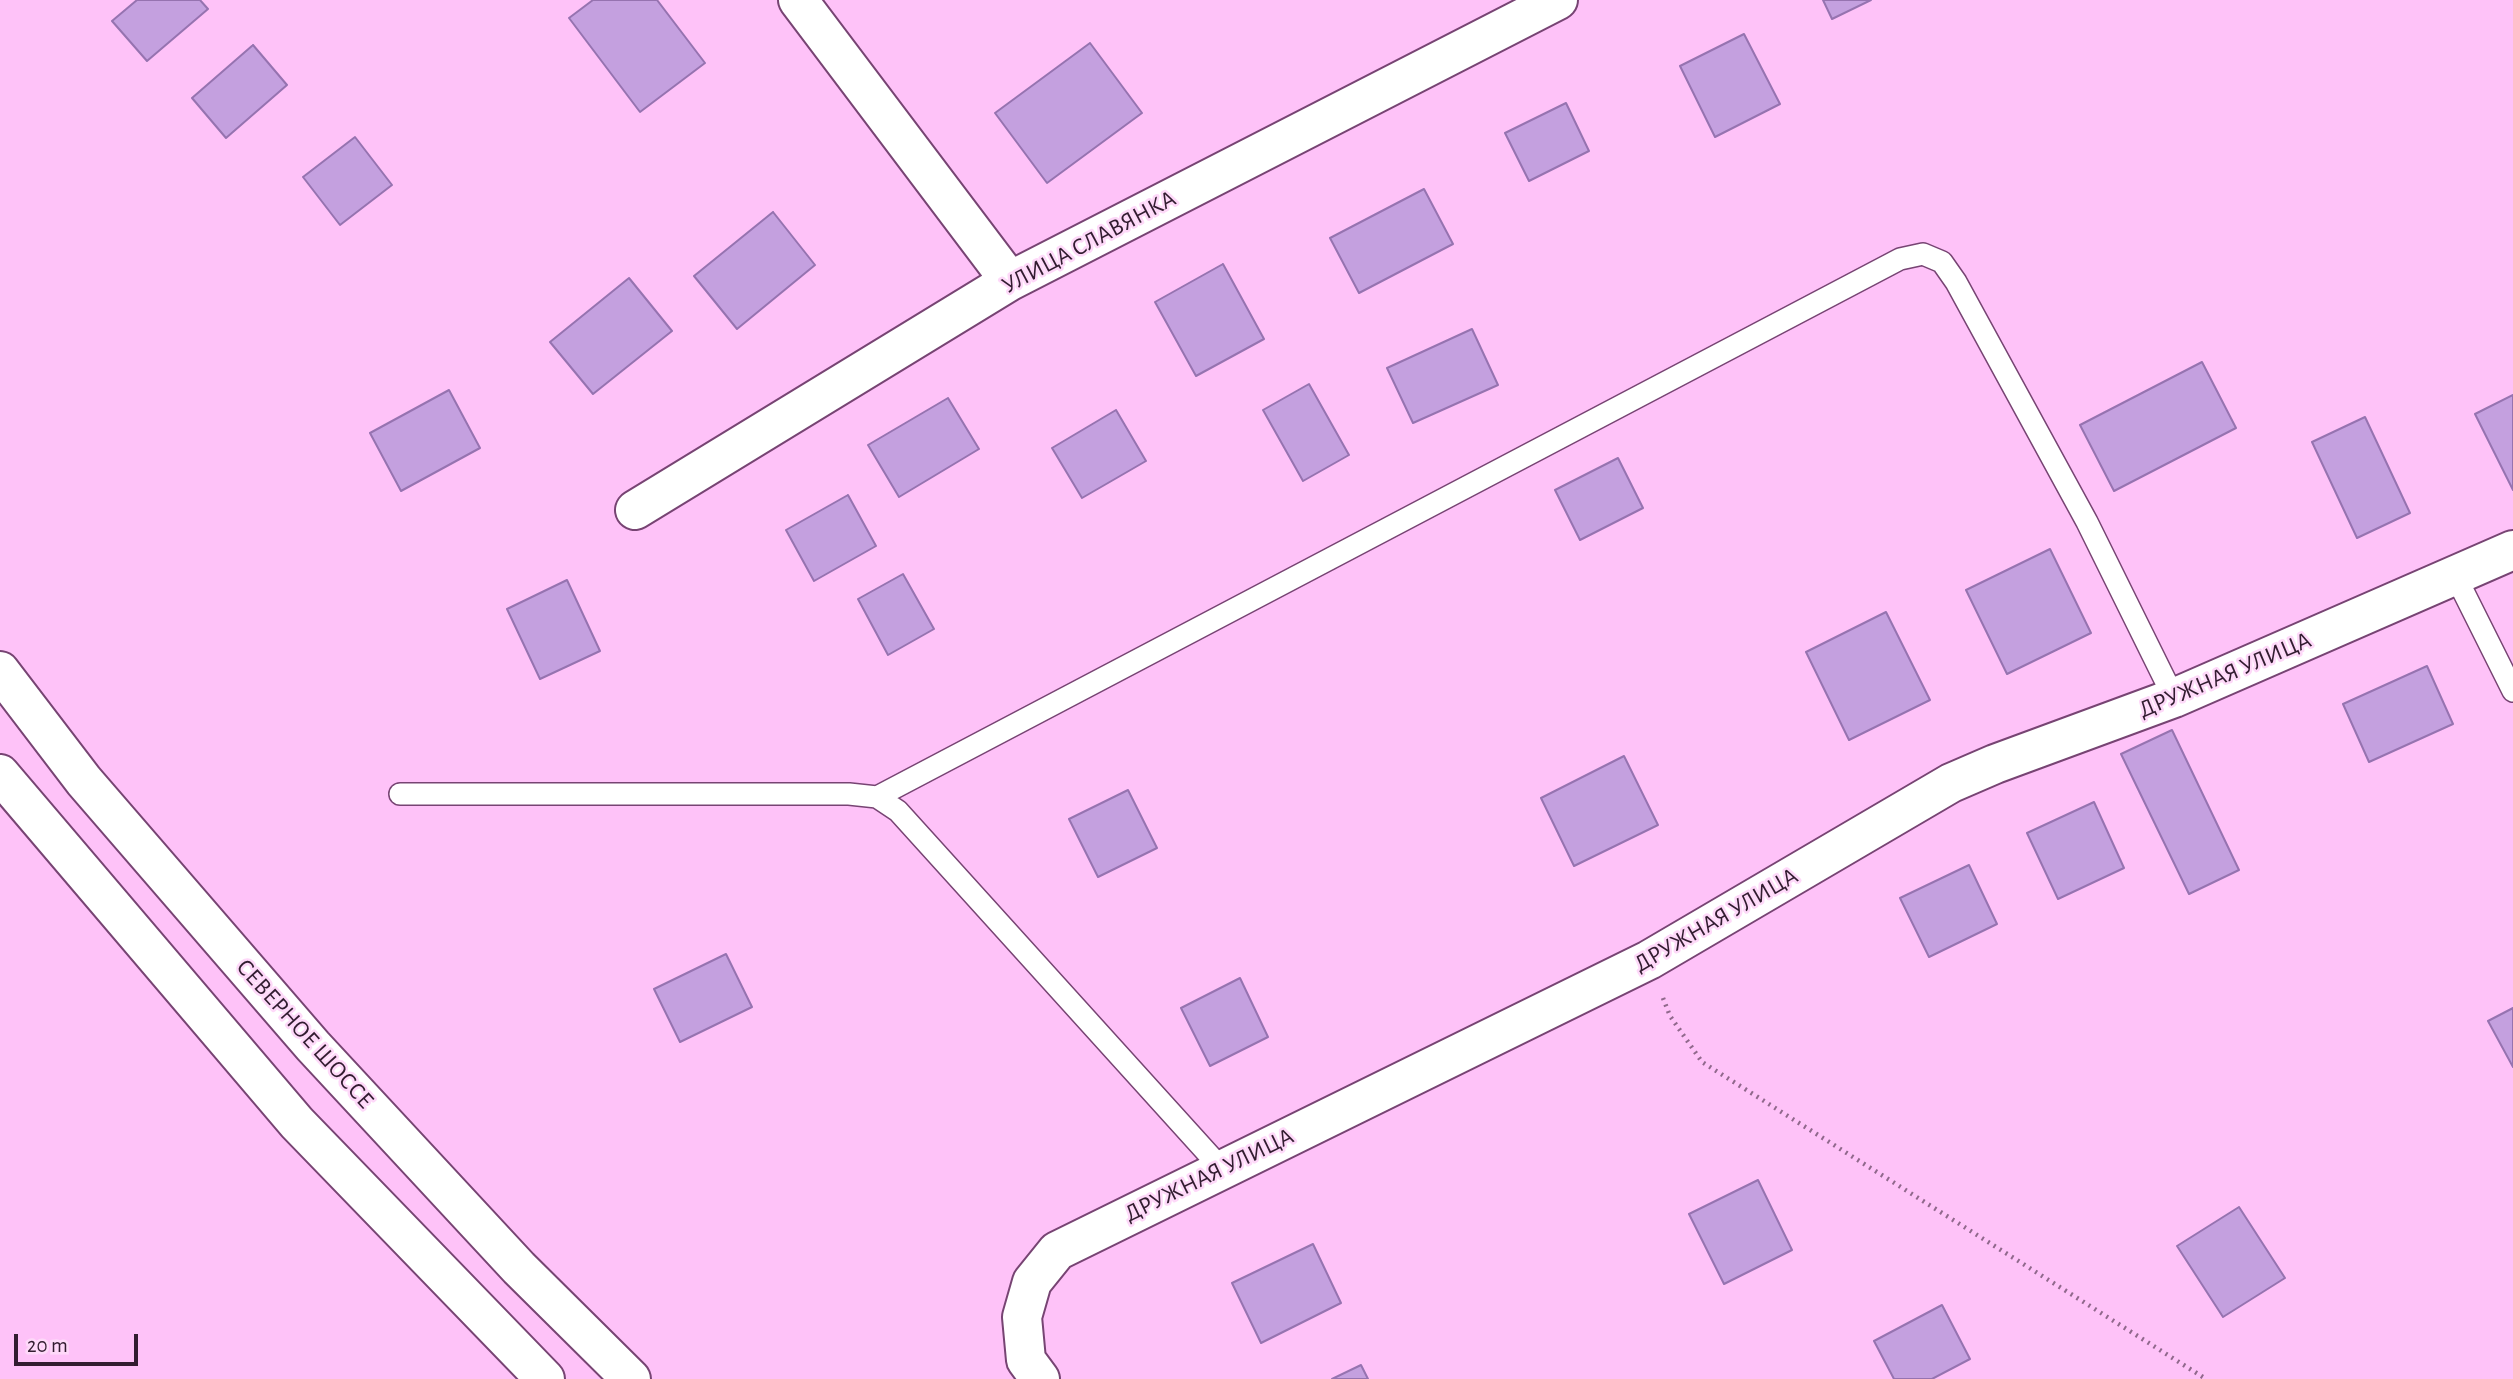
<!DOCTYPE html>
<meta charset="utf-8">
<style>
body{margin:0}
#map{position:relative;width:2513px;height:1379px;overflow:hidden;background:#fec2f8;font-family:"Alegreya Sans",sans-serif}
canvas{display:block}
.scale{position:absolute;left:14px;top:1334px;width:124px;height:32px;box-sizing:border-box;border:4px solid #321c30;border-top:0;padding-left:9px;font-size:21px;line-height:24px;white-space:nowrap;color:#321c30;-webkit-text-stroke:5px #fed9f9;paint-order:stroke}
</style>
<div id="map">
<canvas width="2513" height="1379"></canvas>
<div class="scale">20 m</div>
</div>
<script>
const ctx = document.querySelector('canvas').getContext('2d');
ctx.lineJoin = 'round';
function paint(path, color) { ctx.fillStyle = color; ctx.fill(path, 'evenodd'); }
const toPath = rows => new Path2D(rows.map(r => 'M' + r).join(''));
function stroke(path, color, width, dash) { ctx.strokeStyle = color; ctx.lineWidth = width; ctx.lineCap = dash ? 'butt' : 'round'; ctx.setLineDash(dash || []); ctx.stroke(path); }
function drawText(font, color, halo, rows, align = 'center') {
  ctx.font = font + ' "Alegreya Sans",sans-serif'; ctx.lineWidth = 5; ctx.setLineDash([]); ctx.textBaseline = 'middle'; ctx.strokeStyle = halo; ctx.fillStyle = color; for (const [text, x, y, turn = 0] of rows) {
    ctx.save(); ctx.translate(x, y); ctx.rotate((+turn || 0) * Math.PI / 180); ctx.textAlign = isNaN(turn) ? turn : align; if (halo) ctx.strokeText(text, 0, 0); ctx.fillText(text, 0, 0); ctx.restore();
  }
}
const building = toPath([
 [137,0,200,0,208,9,147,61,112,21,137,0],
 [593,0,657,0,705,63,640,112,569,18,593,0],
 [1823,0,1871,0,1832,19,1823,0],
 [1744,34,1780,104,1715,137,1680,66,1744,34],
 [1090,43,1142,113,1047,183,995,113,1090,43],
 [253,45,287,85,226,138,192,98,253,45],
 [1566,103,1589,151,1529,181,1505,133,1566,103],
 [355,137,392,185,340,225,303,177,355,137],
 [1424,189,1453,244,1359,293,1330,238,1424,189],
 [773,212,815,265,737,329,694,276,773,212],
 [1223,264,1264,339,1196,376,1155,302,1223,264],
 [629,278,672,331,593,394,550,342,629,278],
 [1472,329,1498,385,1413,423,1387,368,1472,329],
 [2202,362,2236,428,2114,491,2080,425,2202,362],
 [1309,384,1349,455,1303,481,1263,410,1309,384],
 [449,390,480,448,401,491,370,433,449,390],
 [2513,395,2513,490,2475,414,2513,395],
 [948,398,979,449,899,497,868,445,948,398],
 [1116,410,1146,461,1082,498,1052,448,1116,410],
 [2365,417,2410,513,2357,538,2312,442,2365,417],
 [1618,458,1643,508,1580,540,1555,490,1618,458],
 [848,495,876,546,814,581,786,530,848,495],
 [2050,549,2091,633,2007,674,1966,590,2050,549],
 [903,574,934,629,888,655,858,599,903,574],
 [567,580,600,651,540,679,507,609,567,580],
 [1886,612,1930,700,1849,740,1806,652,1886,612],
 [2427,666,2453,724,2369,762,2343,704,2427,666],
 [2172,730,2239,870,2189,894,2121,754,2172,730],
 [1624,756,1658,825,1574,866,1541,798,1624,756],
 [1128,790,1157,848,1098,877,1069,819,1128,790],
 [2094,802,2124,868,2058,899,2027,833,2094,802],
 [1969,865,1997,924,1929,957,1900,898,1969,865],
 [726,954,752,1007,680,1042,654,989,726,954],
 [1240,978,1268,1037,1210,1066,1181,1008,1240,978],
 [2513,1008,2513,1067,2488,1021,2513,1008],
 [1758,1180,1792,1250,1724,1284,1689,1214,1758,1180],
 [2239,1207,2285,1278,2223,1317,2177,1246,2239,1207],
 [1313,1244,1341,1303,1261,1343,1232,1283,1313,1244],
 [1942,1305,1970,1359,1932,1379,1894,1379,1874,1341,1942,1305],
 [1361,1365,1368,1379,1332,1379,1361,1365]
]);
const path = toPath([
 [1663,998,1670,1016,1702,1062,2206,1379]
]);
const service = toPath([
 [2456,577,2513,691],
 [400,794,849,794,877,797,898,811,1221,1168],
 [877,797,1900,259,1923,254,1942,262,1956,282,2087,522,2174,698]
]);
const minor = toPath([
 [798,0,1010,281],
 [635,510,1010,281,1558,0],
 [1040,1379,1026,1360,1022,1317,1032,1282,1057,1251,1649,960,1951,783,1995,764,2174,698,2513,550]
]);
const primary = toPath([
 [0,671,84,781,313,1046,519,1268,631,1379],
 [0,774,297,1123,545,1379]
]);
const streetNames = [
 ["УЛИЦА СЛАВЯНКА",1089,242,-28],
 ["ДРУЖНАЯ УЛИЦА",2225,675,-23],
 ["ДРУЖНАЯ УЛИЦА",1716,920,-30],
 ["СЕВЕРНОЕ ШОССЕ",305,1034,48],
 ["ДРУЖНАЯ УЛИЦА",1209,1175,-26]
];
paint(building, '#c4a0df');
stroke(building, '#9673b0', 2);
stroke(service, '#774473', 24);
stroke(minor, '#774473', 42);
stroke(primary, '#774473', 42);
stroke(path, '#90688c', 4.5, [2, 5]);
stroke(service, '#fff', 21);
stroke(minor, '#fff', 38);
stroke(primary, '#fff', 38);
drawText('24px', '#321c30', '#fed9f9', streetNames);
</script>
